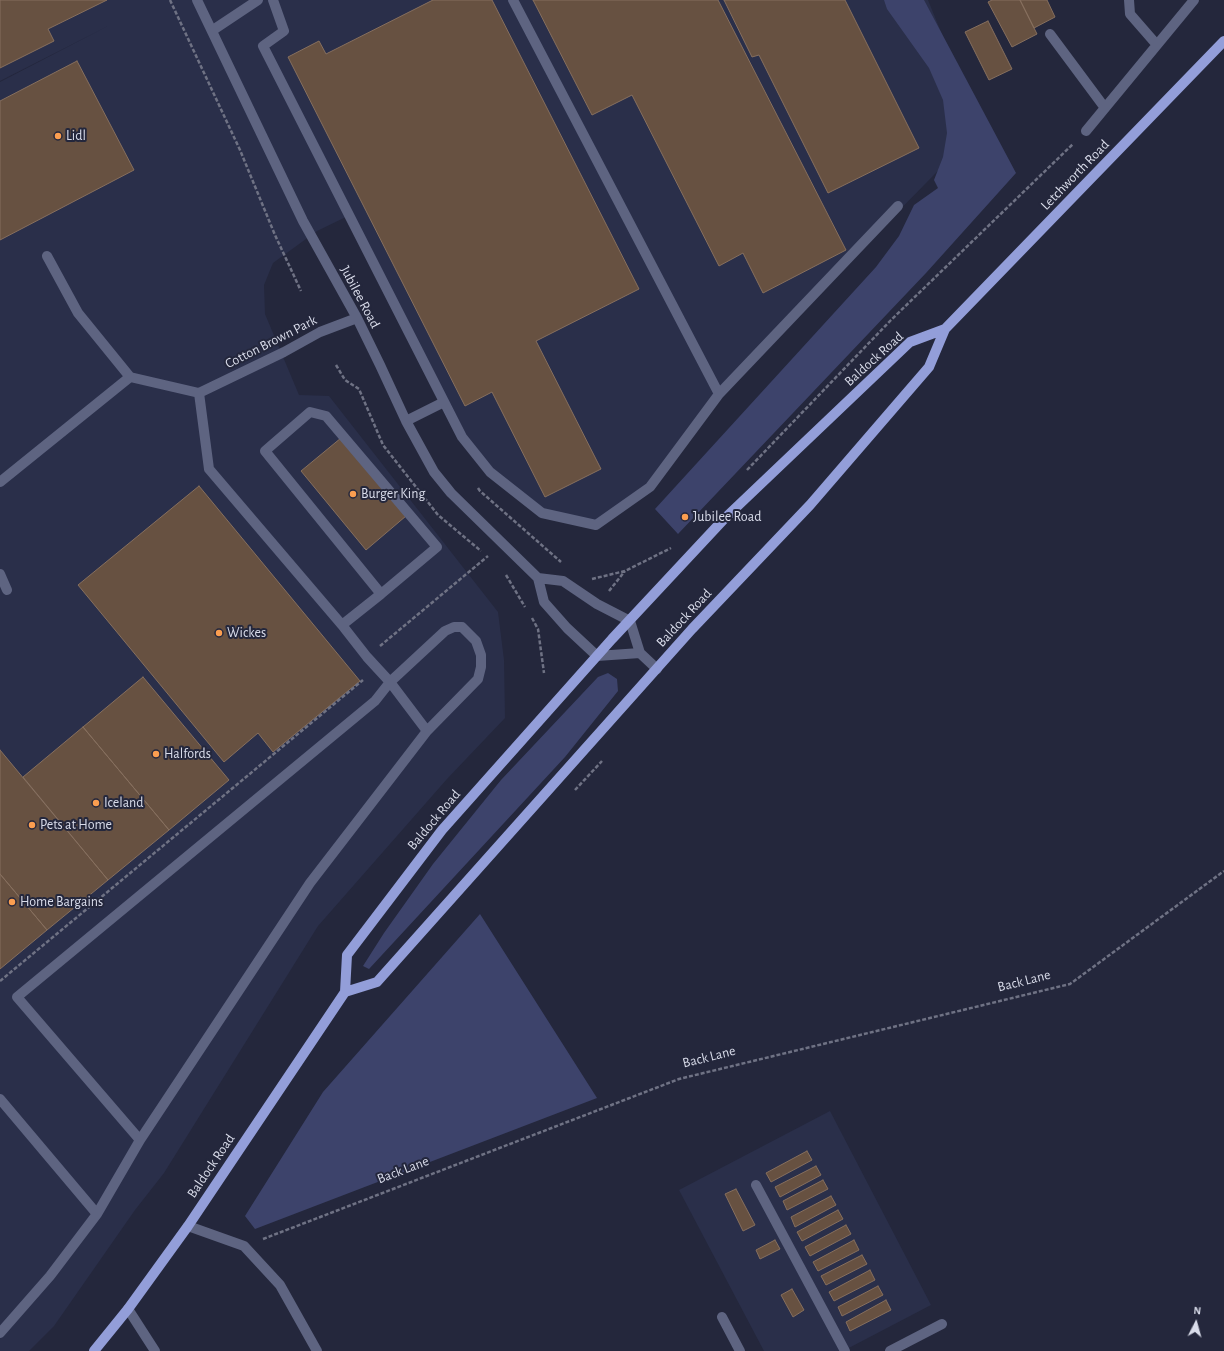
<!DOCTYPE html>
<style>
body{margin:0}
#map{position:relative;width:1224px;height:1351px;overflow:hidden;background:#24273c;font-family:"Alegreya Sans",sans-serif}
canvas{display:block}
.north{position:absolute;left:1176px;top:1303px;width:40px;height:40px;-webkit-text-stroke:3px #24273c;paint-order:stroke;rotate:6deg;font-size:11px;font-weight:700;line-height:16px;text-align:center;color:#d9dcea}
.north::after{content:'';display:block;margin:auto;width:14px;height:18px;background:#d9dcea;clip-path:polygon(50% 0,100% 100%,50% 72%,0 100%)}
</style>
<div id="map">
<canvas width="1224" height="1351"></canvas>
<div class="north">N</div>
</div>
<script>
const ctx = document.querySelector('canvas').getContext('2d');
ctx.lineJoin = 'round';
function paint(path, color) { ctx.fillStyle = color; ctx.fill(path, 'evenodd'); }
const toPath = rows => new Path2D(rows.map(r => 'M' + r).join(''));
function stroke(path, color, width, dash) { ctx.strokeStyle = color; ctx.lineWidth = width; ctx.lineCap = dash ? 'butt' : 'round'; ctx.setLineDash(dash || []); ctx.stroke(path); }
function drawText(font, color, halo, rows, align = 'center') {
  ctx.font = font + ' "Alegreya Sans",sans-serif'; ctx.lineWidth = 4; ctx.setLineDash([]); ctx.textBaseline = 'middle'; ctx.strokeStyle = halo; ctx.fillStyle = color; for (const [text, x, y, turn = 0] of rows) {
    ctx.save(); ctx.translate(x, y); ctx.rotate((+turn || 0) * Math.PI / 180); ctx.textAlign = isNaN(turn) ? turn : align; if (halo) ctx.strokeText(text, 0, 0); ctx.fillText(text, 0, 0); ctx.restore();
  }
}
const built = toPath([
 [0,0,928,0,980,128,719,394,650,487,596,525,542,513,490,472,462,438,350,215,317,231,273,263,264,285,265,314,299,395,329,396,498,612,504,660,505,718,447,779,318,926,164,1173,135,1210,54,1326,29,1351,0,1351,0,82,110,25,0,81],
 [830,1111,931,1305,843,1351,764,1351,679,1190]
]);
const green = toPath([
 [884,0,924,0,1016,173,926,273,678,534,655,509,876,267,899,236,914,205,938,188,934,180,943,157,947,133,943,100,929,68,887,9],
 [608,673,617,679,618,691,565,757,369,969,363,966,384,933,433,864,501,780,598,677],
 [480,914,597,1098,255,1229,245,1216,323,1092]
]);
const building = toPath([
 [0,0,107,0,48,29,54,41,0,68,0,0],
 [433,0,492,0,639,289,536,341,601,469,545,497,492,392,465,406,288,57,319,41,326,54,433,0],
 [533,0,718,0,846,250,763,293,743,253,719,266,632,95,592,115,533,0],
 [724,0,845,0,919,148,828,193,759,55,752,57,724,0],
 [992,0,1020,0,1037,34,1012,47,988,2,992,0],
 [1020,0,1047,0,1055,17,1034,28,1020,0],
 [988,21,1012,69,989,80,965,32,988,21],
 [77,61,134,170,0,240,0,101,77,61],
 [341,438,406,516,366,550,301,471,341,438],
 [199,486,360,681,273,752,258,733,224,762,78,585,199,486],
 [143,677,229,780,169,830,83,727,143,677],
 [83,727,169,830,108,880,23,777,83,727],
 [0,750,108,880,47,930,0,874,0,750],
 [0,874,47,930,0,969,0,874],
 [807,1151,812,1160,771,1182,766,1173,807,1151],
 [816,1166,821,1175,780,1197,775,1187,816,1166],
 [823,1180,828,1189,787,1210,783,1201,823,1180],
 [736,1189,755,1225,743,1231,725,1194,736,1189],
 [831,1196,836,1205,795,1227,791,1217,831,1196],
 [838,1210,843,1219,802,1241,797,1232,838,1210],
 [846,1225,851,1234,810,1256,805,1247,846,1225],
 [775,1240,780,1249,760,1259,756,1250,775,1240],
 [854,1240,859,1250,818,1271,813,1262,854,1240],
 [862,1255,867,1264,826,1285,821,1276,862,1255],
 [870,1270,875,1280,834,1301,829,1292,870,1270],
 [878,1286,883,1295,842,1316,838,1307,878,1286],
 [792,1289,804,1310,793,1317,781,1295,792,1289],
 [886,1300,891,1310,850,1331,846,1322,886,1300]
]);
const path = toPath([
 [170,0,240,150,275,235,301,291],
 [336,365,345,380,359,389,383,445,438,515,481,551],
 [747,470,891,320,1073,144],
 [478,488,480,491,561,562],
 [506,575,525,607],
 [592,579,625,571,671,548],
 [609,591,625,571],
 [532,618,538,629,544,673],
 [380,646,488,556],
 [575,790,602,761],
 [0,981,363,680],
 [263,1239,679,1079,1070,984,1224,871]
]);
const minor = toPath([
 [197,0,303,221,357,318,380,365,406,421,434,472,451,493,538,578,544,602,567,628,597,656,640,653],
 [273,0,284,31,263,46,462,437,490,472,542,513,596,525,650,487,719,394,898,206],
 [513,0,719,394],
 [1129,0,1130,14,1157,45],
 [213,30,258,0],
 [1050,34,1105,108],
 [1086,131,1194,0],
 [47,256,78,313,130,377,199,393],
 [199,393,209,469,342,625,367,657,390,682,445,631,454,627,462,627,476,641,481,655,481,667,478,679,427,731,310,883,140,1140,17,997,375,701,390,682,427,731],
 [199,393,284,352,320,332,357,318],
 [406,421,444,402],
 [0,482,130,377],
 [0,574,7,590],
 [538,578,563,581,597,604,630,621,640,653,657,669],
 [342,625,381,594,437,547,326,416,310,412,265,451,381,594],
 [0,1099,97,1214,50,1276,0,1333],
 [756,1185,845,1351],
 [97,1214,140,1140],
 [188,1226,244,1246,280,1285,317,1351],
 [128,1309,155,1351],
 [722,1317,740,1351],
 [890,1351,942,1324]
]);
const major = toPath([
 [345,992,377,982,692,629,810,505,929,367,945,329,1224,41],
 [94,1351,128,1309,188,1226,345,992,347,955,442,830,612,639,724,519,910,342,945,329]
]);
const markers = [
 [58,136,4,"#fb9e50"],
 [353,494,4,"#fb9e50"],
 [685,517,4,"#fb9e50"],
 [219,633,4,"#fb9e50"],
 [156,754,4,"#fb9e50"],
 [96,803,4,"#fb9e50"],
 [32,825,4,"#fb9e50"],
 [12,902,4,"#fb9e50"]
];
const poiNames = [
 ["Lidl",66,136],
 ["Burger King",361,494],
 ["Jubilee Road",693,517],
 ["Wickes",227,633],
 ["Halfords",164,754],
 ["Iceland",104,803],
 ["Pets at Home",40,825],
 ["Home Bargains",20,902]
];
const streetNames = [
 ["Letchworth Road",1075,175,-46],
 ["Jubilee Road",360,297,62],
 ["Cotton Brown Park",271,342,-27],
 ["Baldock Road",874,359,-42],
 ["Baldock Road",684,618,-47],
 ["Baldock Road",434,820,-50],
 ["Back Lane",1024,981,-14],
 ["Back Lane",709,1057,-14],
 ["Baldock Road",211,1166,-56],
 ["Back Lane",403,1170,-21]
];
paint(built, '#2a2f4a');
paint(green, '#3d436b');
paint(building, '#675141');
stroke(building, '#866f5e', 1);
stroke(path, '#6f7284', 2.5, [4, 2]);
stroke(minor, '#5e6481', 10);
stroke(major, '#939ed9', 10);
for (const [x, y, r, color] of markers) { const dot = new Path2D(); dot.arc(x, y, r, 0, 2 * Math.PI); ctx.fillStyle = color; ctx.fill(dot); stroke(dot, '#24273c', 1.5); }
drawText('14px', '#d9dcea', '#24273c', poiNames, 'left');
drawText('14px', '#d9dcea', '#24273c', streetNames);
</script>
